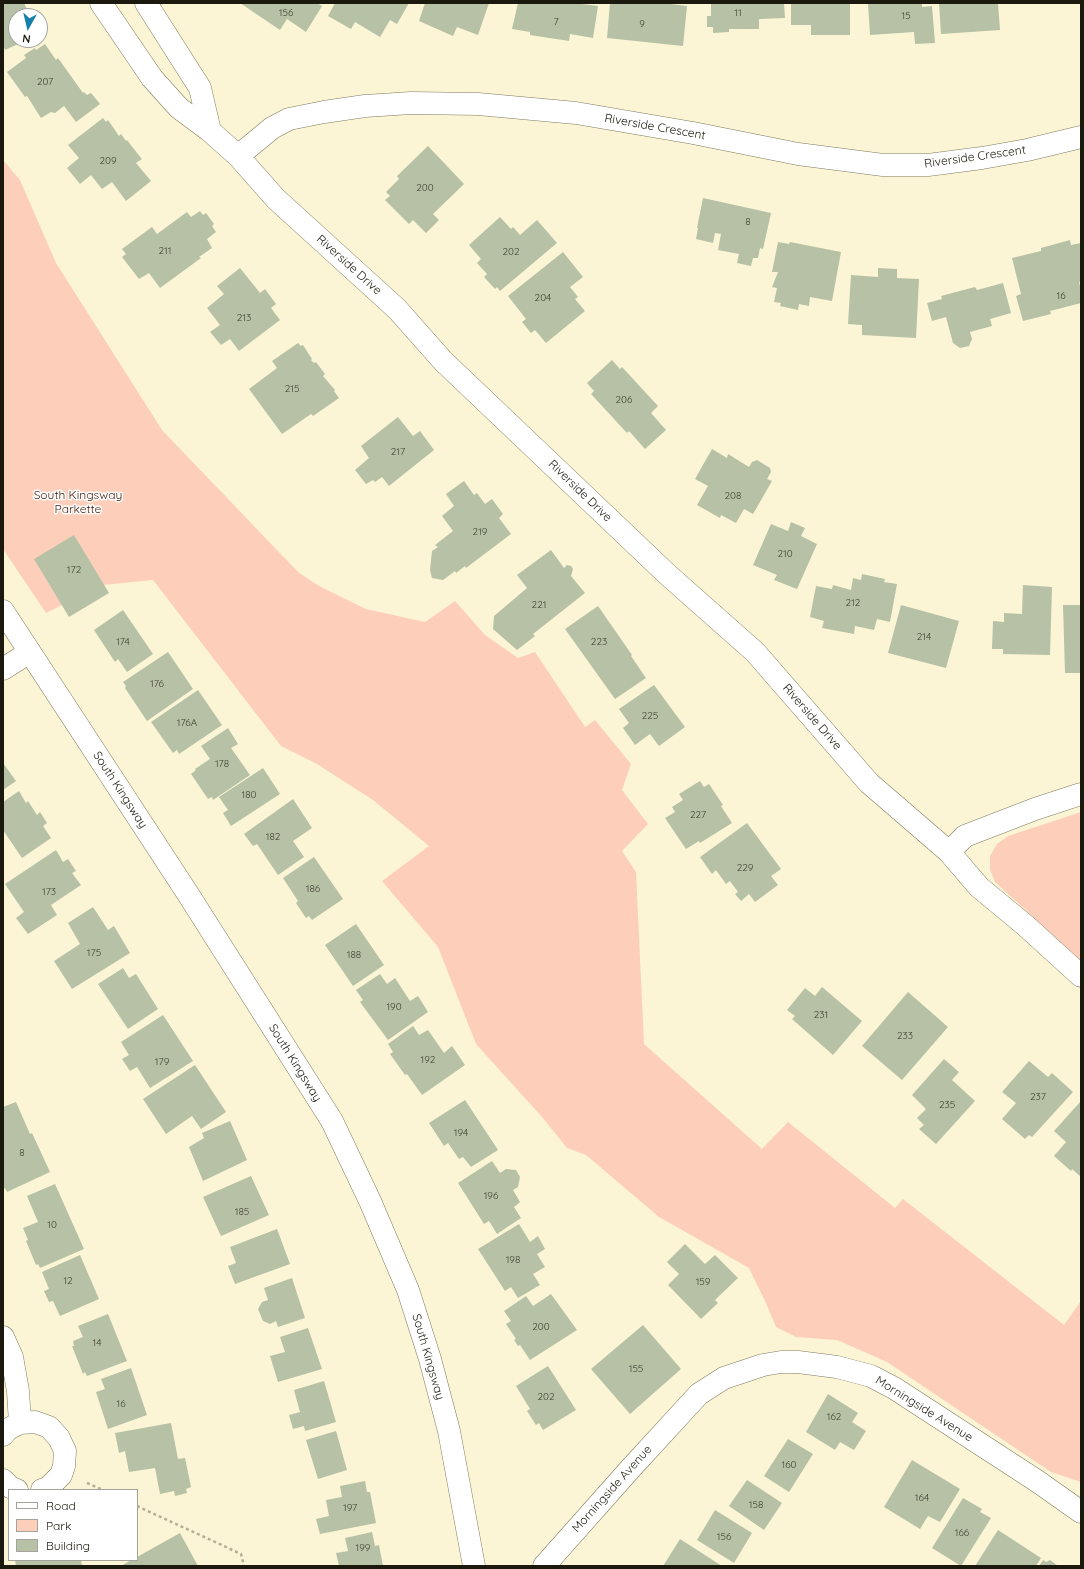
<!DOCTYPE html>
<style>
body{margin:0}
#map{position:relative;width:1084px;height:1569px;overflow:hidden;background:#fbf5d6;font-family:Quicksand,sans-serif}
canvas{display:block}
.frame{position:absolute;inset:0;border:4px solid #1b190d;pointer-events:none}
.legend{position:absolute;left:8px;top:1489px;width:130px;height:72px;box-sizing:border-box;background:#fff;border:1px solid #a4a39e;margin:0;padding:5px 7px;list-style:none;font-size:12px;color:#1b190d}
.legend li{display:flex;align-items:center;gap:8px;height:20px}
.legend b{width:20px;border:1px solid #a4a39e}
.north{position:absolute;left:8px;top:8px;width:40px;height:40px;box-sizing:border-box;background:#fff;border:1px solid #a4a39e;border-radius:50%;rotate:188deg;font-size:11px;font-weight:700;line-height:16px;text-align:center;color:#1b190d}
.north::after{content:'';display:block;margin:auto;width:14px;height:18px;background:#177fa9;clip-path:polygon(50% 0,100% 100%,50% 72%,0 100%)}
</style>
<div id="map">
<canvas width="1084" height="1569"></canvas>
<div class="frame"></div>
<ul class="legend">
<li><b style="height:5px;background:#fff"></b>Road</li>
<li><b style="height:11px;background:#fdcfba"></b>Park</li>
<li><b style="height:11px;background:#b6c1a5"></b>Building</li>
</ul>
<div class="north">N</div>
</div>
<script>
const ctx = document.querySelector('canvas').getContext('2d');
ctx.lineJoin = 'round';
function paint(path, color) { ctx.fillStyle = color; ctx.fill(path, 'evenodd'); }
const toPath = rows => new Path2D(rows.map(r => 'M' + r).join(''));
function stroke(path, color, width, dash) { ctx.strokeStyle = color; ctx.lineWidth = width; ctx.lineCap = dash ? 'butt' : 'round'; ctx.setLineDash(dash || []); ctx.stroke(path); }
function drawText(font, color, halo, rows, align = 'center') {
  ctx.font = font + ' Quicksand,sans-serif'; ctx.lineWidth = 3; ctx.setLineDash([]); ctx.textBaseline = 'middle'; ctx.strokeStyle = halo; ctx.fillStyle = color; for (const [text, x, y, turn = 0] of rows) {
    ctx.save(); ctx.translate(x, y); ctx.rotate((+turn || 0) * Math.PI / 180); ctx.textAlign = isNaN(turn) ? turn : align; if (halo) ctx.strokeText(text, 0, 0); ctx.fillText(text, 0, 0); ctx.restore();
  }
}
const green = toPath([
 [3,160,20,180,56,263,162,430,298,572,319,586,366,609,425,622,455,601,485,635,518,658,535,652,585,727,595,720,631,764,622,790,648,824,622,851,636,872,644,1044,762,1149,788,1122,895,1208,903,1199,1064,1325,1081,1301,1081,1482,1051,1472,887,1362,837,1340,796,1337,776,1327,766,1303,749,1268,659,1217,586,1155,567,1148,542,1117,476,1044,438,947,382,881,429,846,373,800,317,764,281,746,153,580,103,585,46,613,3,549],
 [1081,812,1081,961,995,882,990,870,990,856,997,844,1008,836]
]);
const building = toPath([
 [3,3,24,3,29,14,25,16,16,16,16,40,27,40,5,50,3,45],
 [240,3,317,3,322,6,306,32,287,19,280,30],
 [335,3,409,3,397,24,390,20,380,37,355,22,351,29,328,16],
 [425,3,489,3,478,35,457,27,453,36,419,21],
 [518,3,574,3,598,6,593,38,570,34,569,41,530,35,530,32,512,29],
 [610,3,663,3,687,6,683,46,607,38],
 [711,3,784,3,785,18,759,19,759,29,729,29,729,32,713,33,713,27,707,27,707,16,711,16],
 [791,3,850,3,850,35,811,35,811,25,791,25],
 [868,3,922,3,922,7,932,6,935,43,915,44,914,32,870,35],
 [939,3,998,3,1000,30,941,34],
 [45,44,56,60,58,58,83,93,84,92,87,95,91,93,100,104,76,122,64,106,55,113,51,112,41,118,27,96,25,97,7,72,26,58,24,55,35,48,36,50],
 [103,118,106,122,108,120,119,136,121,134,126,141,127,140,141,158,142,159,136,163,151,181,126,201,112,182,102,189,91,175,80,184,67,168,79,158,68,145],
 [428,146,464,184,433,214,439,220,426,233,413,220,409,224,385,200,390,196,386,192,399,179,397,176],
 [703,198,771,213,763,249,760,248,758,258,753,258,751,266,737,263,739,254,718,250,721,234,715,233,713,243,696,239,698,228,697,228],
 [200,211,203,215,206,213,214,224,212,226,216,232,207,239,212,248,199,257,201,258,160,288,149,273,139,279,122,257,126,254,122,249,152,227,157,234,187,212,191,217],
 [500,217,511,229,513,227,520,235,537,220,557,243,500,291,497,287,495,289,484,277,487,274,477,263,481,259,469,245],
 [1070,240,1071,245,1081,243,1081,282,1079,282,1081,290,1081,303,1050,311,1051,314,1023,321,1016,296,1021,294,1012,258,1041,251,1041,248],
 [778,242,789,244,790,242,841,252,832,301,810,297,809,306,799,304,798,310,780,306,781,303,774,302,777,288,772,287,778,272,772,272],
 [563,252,583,277,570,287,578,297,575,299,585,311,546,343,535,330,531,333,522,322,526,319,508,296],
 [240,268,260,293,265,289,276,304,271,308,280,320,239,351,230,339,221,345,210,332,220,325,207,308,224,294,217,286],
 [878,268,897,269,897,278,919,279,916,338,862,335,862,325,848,324,851,275,878,277],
 [1003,283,1011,313,990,319,992,326,970,332,972,339,969,346,960,348,953,343,946,317,932,321,927,303,942,299,941,296,975,287,977,290],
 [298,343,301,346,303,345,312,359,311,360,314,363,316,362,325,374,323,376,335,390,334,391,339,398,313,416,311,414,282,434,249,389,277,368,272,361],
 [612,360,620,369,622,367,658,406,651,413,666,430,645,449,629,431,627,433,591,394,594,391,587,383],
 [398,417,413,436,420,431,434,450,389,486,382,477,375,482,373,480,366,484,355,470,369,458,361,446],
 [712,449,727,458,728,454,749,467,752,462,757,460,770,468,771,472,767,479,772,481,753,514,744,509,736,523,721,515,720,518,697,505,708,486,695,479],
 [464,481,474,495,477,493,485,504,492,499,503,514,499,518,511,534,466,568,465,566,456,573,455,571,443,580,432,578,430,570,432,551,438,547,435,545,453,531,442,516,454,506,446,494],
 [791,522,805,528,801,536,817,544,797,589,774,580,777,575,753,565,771,524,788,531],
 [74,535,109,593,69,617,34,559],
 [551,550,564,568,567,565,571,566,573,569,571,576,585,593,533,634,535,636,517,650,493,629,494,616,527,588,517,575],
 [862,574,885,579,884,582,897,584,890,622,877,619,874,630,855,626,854,634,822,628,824,621,810,617,816,586,832,589,833,585,851,590,853,578,861,580],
 [1023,585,1052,587,1050,655,1003,654,1003,649,992,649,993,621,1004,622,1004,613,1022,614],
 [901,605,959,621,946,668,888,653],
 [1063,605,1081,605,1081,673,1065,673],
 [598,606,632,655,631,656,646,678,615,699,565,629],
 [123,610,153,654,127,672,118,659,115,662,94,630],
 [168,652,193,689,147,721,125,688,126,686,123,682],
 [654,685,685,727,659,746,650,734,635,745,623,728,629,723,619,709],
 [198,690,222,725,179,754,177,750,173,753,151,722],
 [228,728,238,744,231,748,250,775,213,800,212,797,208,799,191,774,196,770,195,769,210,759,201,746],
 [3,763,16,781,3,790],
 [263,768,280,794,231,826,223,813,228,810,219,797],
 [700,781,704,787,709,784,723,805,721,806,732,823,700,843,699,841,686,849,665,818,675,812,672,807,683,800,679,794],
 [19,791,26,803,28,801,37,815,40,812,47,823,43,826,51,838,22,858,3,830,3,802],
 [293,799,312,828,293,841,304,857,278,875,257,844,253,846,244,834],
 [747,823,781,869,771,876,778,885,755,902,749,894,741,901,735,894,738,892,730,881,726,884,716,870,712,874,700,857],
 [56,850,63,862,68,859,76,871,72,873,81,885,51,905,57,915,28,934,16,918,24,912,5,884],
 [314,857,343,899,312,920,309,916,306,918,296,903,298,901,283,878],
 [93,907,108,930,114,926,130,953,72,989,54,961,80,944,68,923],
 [356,924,384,965,353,986,325,945],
 [123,968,129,978,136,974,158,1009,128,1029,98,984],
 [380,974,387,984,395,978,410,1001,418,996,428,1012,388,1040,360,1002,363,1000,356,990],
 [822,987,862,1021,833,1055,792,1019,795,1016,787,1010,805,988,815,996],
 [908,992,948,1027,902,1080,862,1046],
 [163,1015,193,1061,150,1088,137,1067,130,1071,122,1059,129,1055,121,1042],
 [413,1026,419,1035,428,1030,444,1053,452,1046,465,1065,422,1095,407,1074,405,1075,390,1054,393,1052,388,1044],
 [944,1059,959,1072,952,1080,975,1101,936,1144,919,1129,924,1125,917,1118,926,1109,912,1095],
 [1029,1061,1048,1077,1052,1073,1073,1092,1032,1137,1029,1135,1025,1139,1002,1119,1016,1103,1002,1092],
 [195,1065,226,1112,201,1129,192,1116,166,1134,143,1099],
 [465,1100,498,1150,471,1167,463,1157,459,1159,448,1143,444,1146,429,1123],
 [1081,1101,1081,1177,1072,1169,1071,1171,1054,1156,1066,1142,1054,1131],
 [16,1102,30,1134,32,1133,50,1172,7,1192,5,1188,3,1189,3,1107],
 [230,1121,247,1160,203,1181,189,1147,204,1138,202,1133],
 [492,1161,500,1173,506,1169,516,1170,520,1177,518,1187,513,1190,520,1202,514,1207,521,1218,497,1234,489,1221,484,1224,458,1183],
 [251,1176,269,1215,221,1236,203,1197],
 [55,1184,84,1249,40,1268,38,1264,36,1265,26,1241,28,1240,23,1228,38,1222,27,1196],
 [519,1224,530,1242,538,1236,545,1249,537,1254,545,1267,533,1274,540,1285,518,1298,511,1287,505,1291,478,1249],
 [277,1229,290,1264,235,1284,228,1266,236,1263,230,1247],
 [685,1244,705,1264,715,1255,738,1278,715,1300,718,1303,701,1319,668,1285,679,1274,667,1262],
 [80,1255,99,1299,60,1316,53,1301,49,1302,44,1291,49,1289,42,1272],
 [292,1278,305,1318,278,1327,276,1321,270,1324,263,1321,258,1309,262,1302,268,1300,264,1288],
 [551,1294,577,1330,530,1360,520,1345,518,1346,514,1340,516,1339,506,1324,511,1321,504,1311,526,1296,533,1306],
 [108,1314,127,1361,87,1376,85,1372,83,1374,72,1346,74,1346,73,1341,83,1337,78,1326],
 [643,1325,681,1369,630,1414,591,1369],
 [308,1328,322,1369,278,1382,270,1356,285,1352,280,1337],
 [548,1366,576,1410,543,1430,539,1423,536,1425,527,1411,530,1409,516,1386],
 [131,1368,147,1415,108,1429,96,1392,105,1389,101,1379],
 [324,1381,336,1422,305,1431,304,1426,293,1429,289,1415,300,1412,294,1390],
 [828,1394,858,1413,852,1422,866,1431,854,1450,840,1442,835,1450,806,1432],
 [171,1423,178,1459,185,1458,191,1487,186,1489,187,1493,175,1496,174,1491,160,1494,155,1468,129,1472,125,1451,119,1453,115,1433],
 [336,1431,347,1470,318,1479,306,1440],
 [788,1439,813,1454,789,1492,764,1476],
 [912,1460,960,1489,940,1522,928,1516,920,1529,884,1507],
 [747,1480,782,1503,764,1530,729,1506],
 [365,1481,367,1492,370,1492,376,1523,320,1534,316,1519,329,1516,326,1500,342,1497,340,1486],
 [963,1498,982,1509,980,1512,991,1518,961,1566,932,1548],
 [715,1510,752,1533,734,1563,697,1540],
 [998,1530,1041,1558,1036,1566,975,1566],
 [372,1532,375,1546,379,1545,383,1566,339,1566,336,1553,348,1551,345,1538],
 [180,1533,198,1566,121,1566,131,1560,137,1560,137,1557],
 [680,1539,722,1566,663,1566],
 [15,1560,81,1560,82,1566,16,1566],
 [1043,1560,1046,1562,1050,1560,1058,1566,1039,1566]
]);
const path = toPath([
 [87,1483,103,1490],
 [137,1506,241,1554,244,1566]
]);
const minor = toPath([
 [101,3,152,78,179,108,210,131,238,156,276,199,397,309,443,361,668,575,755,652,869,783,949,852,979,887,1026,926,1081,976],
 [146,3,200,88,210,131],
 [238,156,272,128,289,119,324,112,365,106,411,103,478,104,576,113,693,133,798,154,883,165,928,165,982,158,1027,150,1081,137],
 [3,611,188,894,332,1121,370,1201,408,1290,430,1359,449,1431,474,1566],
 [3,669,30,652],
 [949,852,965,836,1035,809,1081,794],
 [3,1337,12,1357,18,1391,20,1423],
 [3,1435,8,1429,20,1423,35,1422,49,1427,59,1438,65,1451,64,1466,61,1475,48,1488,42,1490],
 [3,1480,10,1487,17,1490],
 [544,1566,631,1468,699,1394,724,1378,763,1365,781,1362,798,1362,837,1367,871,1376,894,1388,1037,1481,1081,1512]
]);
const numberNames = [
 ["156",286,13],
 ["11",738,13],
 ["15",906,16],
 ["7",556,22],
 ["9",642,24],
 ["207",45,82],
 ["209",108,161],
 ["200",425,188],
 ["8",748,222],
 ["211",165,251],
 ["202",511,252],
 ["16",1061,296],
 ["204",543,298],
 ["213",244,318],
 ["215",292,389],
 ["206",624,400],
 ["217",398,452],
 ["208",733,496],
 ["219",480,532],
 ["210",785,554],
 ["172",74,570],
 ["212",853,603],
 ["221",539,605],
 ["214",924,637],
 ["174",123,642],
 ["223",599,642],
 ["176",157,684],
 ["225",650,716],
 ["176A",187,723],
 ["178",222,764],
 ["180",249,795],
 ["227",698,815],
 ["182",273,837],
 ["229",745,868],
 ["186",313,889],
 ["173",49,892],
 ["175",94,953],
 ["188",354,955],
 ["190",394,1007],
 ["231",821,1015],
 ["233",905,1036],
 ["192",428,1060],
 ["179",162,1062],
 ["237",1038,1097],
 ["235",947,1105],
 ["194",461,1133],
 ["8",22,1153],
 ["196",491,1196],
 ["185",242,1212],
 ["10",52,1225],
 ["198",513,1260],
 ["12",68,1281],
 ["159",703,1282],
 ["200",541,1327],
 ["14",97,1343],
 ["155",636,1369],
 ["202",546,1397],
 ["16",121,1404],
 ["162",834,1417],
 ["160",789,1465],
 ["164",922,1498],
 ["158",756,1505],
 ["197",350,1508],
 ["166",962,1533],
 ["156",724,1537],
 ["199",363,1548]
];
const streetNames = [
 ["Riverside Crescent",655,127,10],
 ["Riverside Crescent",975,157,-8],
 ["Riverside Drive",349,265,42],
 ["Riverside Drive",580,491,44],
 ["Riverside Drive",812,717,49],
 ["South Kingsway",120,790,57],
 ["South Kingsway",295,1063,58],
 ["South Kingsway",428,1357,74],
 ["Morningside Avenue",924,1409,32],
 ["Morningside Avenue",612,1489,-48]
];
const parkNames = [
 ["South Kingsway",78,495],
 ["Parkette",78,509]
];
paint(green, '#fdcfba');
paint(building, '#b6c1a5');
stroke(minor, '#7f7a5e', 23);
stroke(path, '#b3ae95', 2.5, [3, 3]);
stroke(minor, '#fff', 22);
drawText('10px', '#424333', null, numberNames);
drawText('12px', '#1b190d', '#fff', streetNames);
drawText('12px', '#43200f', '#fff', parkNames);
</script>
